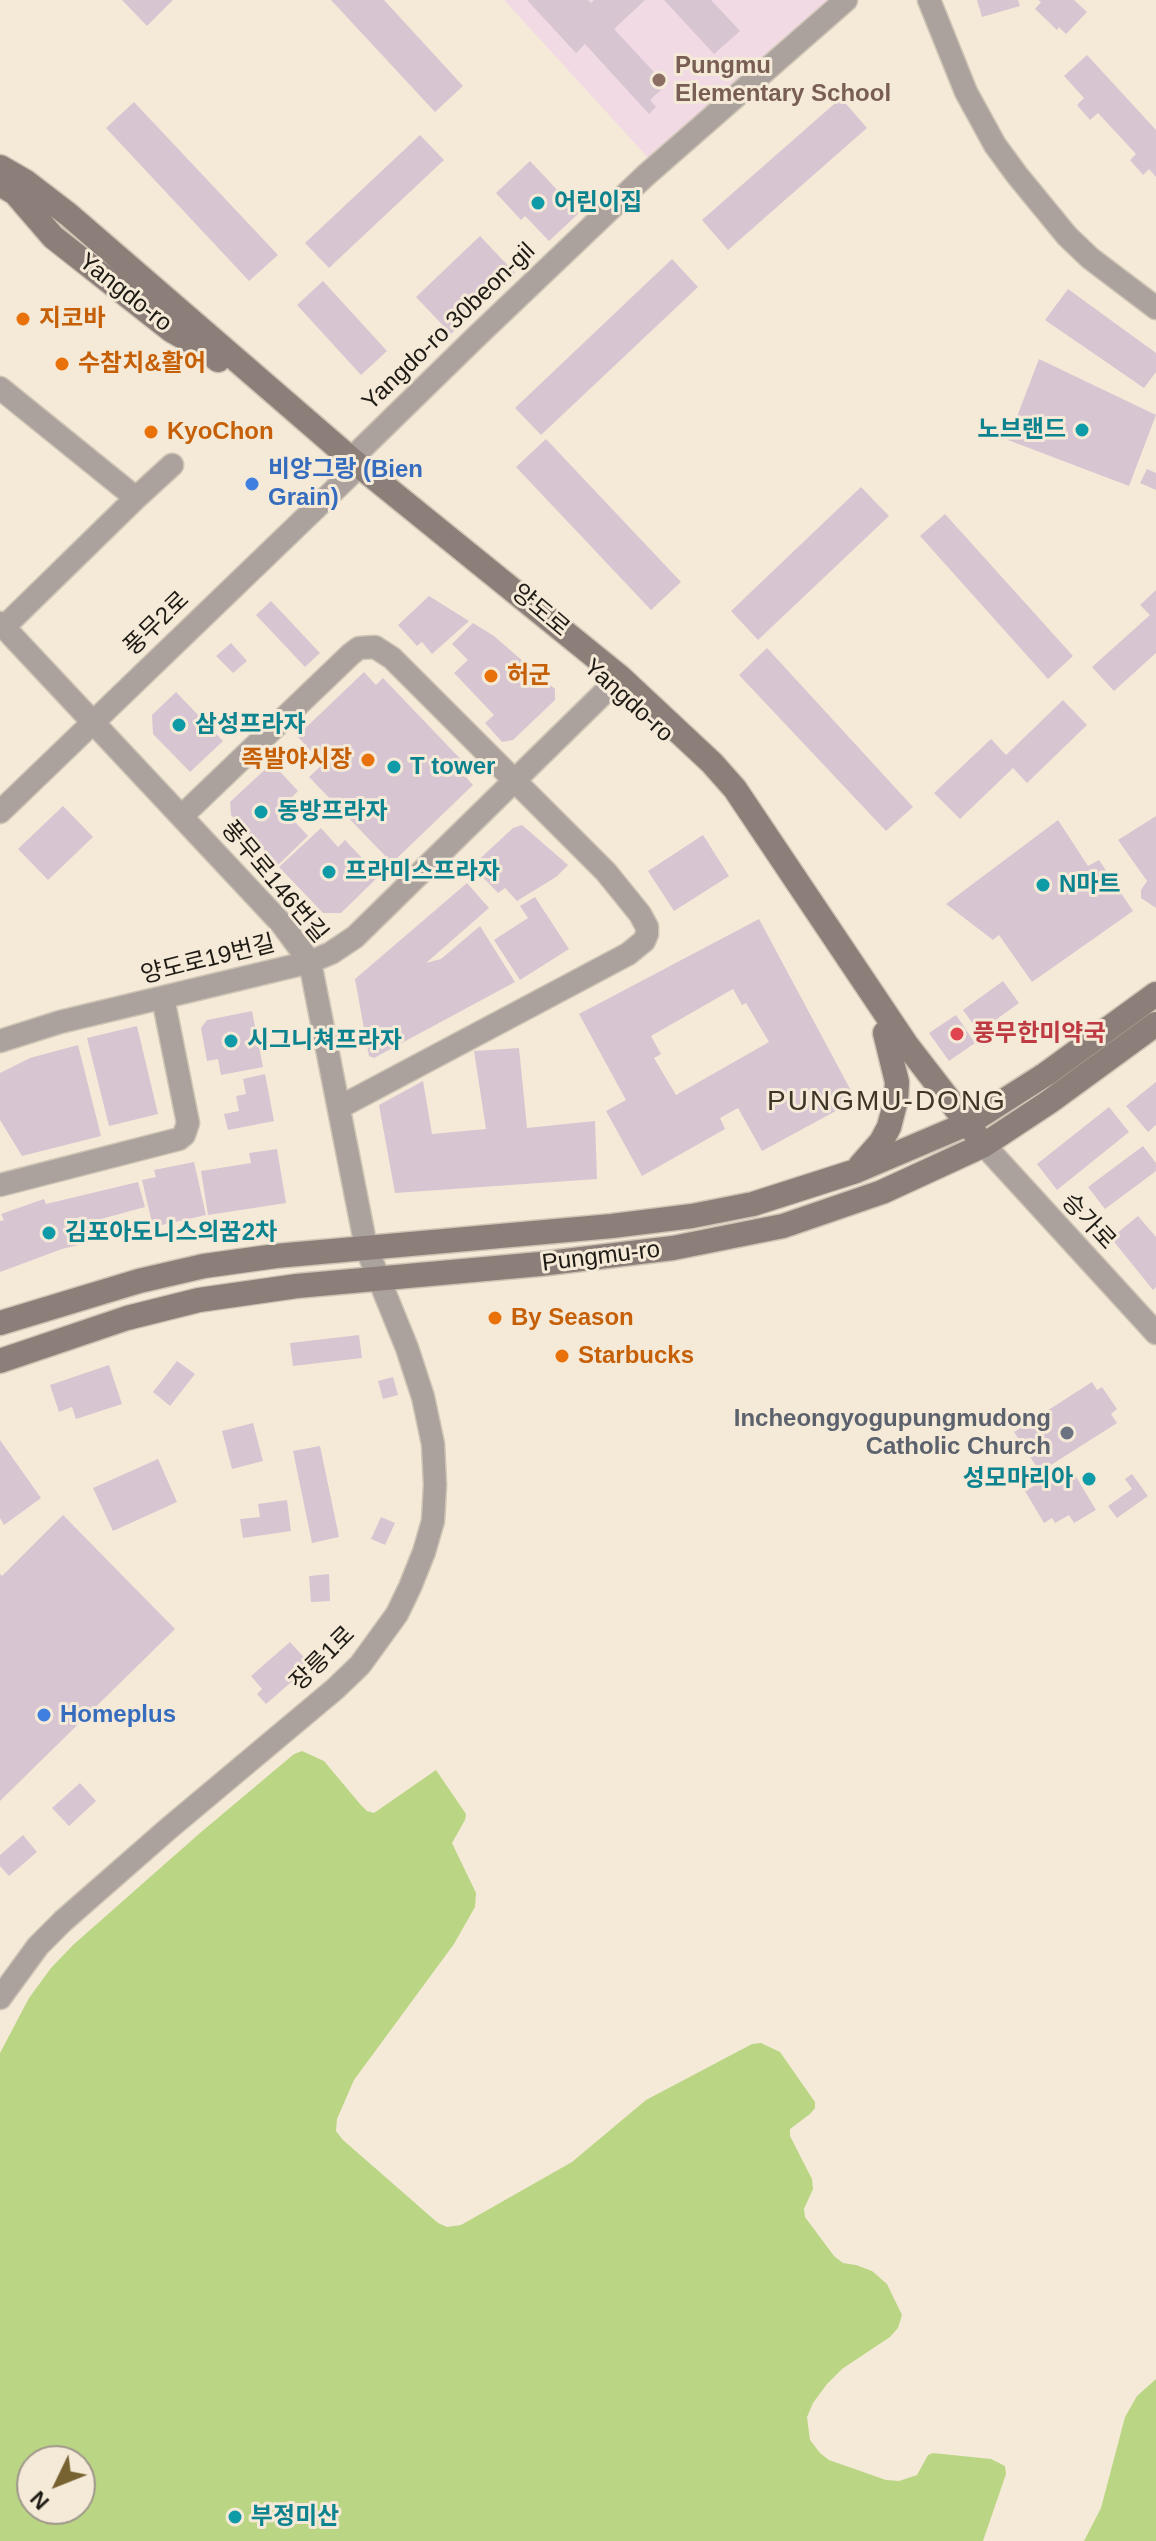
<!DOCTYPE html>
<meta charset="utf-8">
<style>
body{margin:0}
#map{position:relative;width:1156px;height:2541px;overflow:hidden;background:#f5ead8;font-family:Arial,sans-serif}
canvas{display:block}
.north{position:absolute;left:16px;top:2445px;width:80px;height:80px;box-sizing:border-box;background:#f5ead8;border:2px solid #9f978a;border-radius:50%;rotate:227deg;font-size:22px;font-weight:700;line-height:32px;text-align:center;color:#1e1a14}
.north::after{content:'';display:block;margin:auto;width:28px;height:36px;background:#776332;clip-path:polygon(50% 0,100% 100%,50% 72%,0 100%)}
</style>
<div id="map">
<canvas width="1156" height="2541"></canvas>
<div class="north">N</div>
</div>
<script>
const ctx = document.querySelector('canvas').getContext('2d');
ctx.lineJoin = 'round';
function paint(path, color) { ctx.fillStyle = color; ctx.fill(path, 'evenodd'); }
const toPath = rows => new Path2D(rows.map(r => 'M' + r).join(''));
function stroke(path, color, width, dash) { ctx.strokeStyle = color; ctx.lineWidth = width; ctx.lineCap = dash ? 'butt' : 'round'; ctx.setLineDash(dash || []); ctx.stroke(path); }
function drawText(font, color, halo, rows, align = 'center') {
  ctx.font = font + ' Arial,"Noto Sans KR",sans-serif'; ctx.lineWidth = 6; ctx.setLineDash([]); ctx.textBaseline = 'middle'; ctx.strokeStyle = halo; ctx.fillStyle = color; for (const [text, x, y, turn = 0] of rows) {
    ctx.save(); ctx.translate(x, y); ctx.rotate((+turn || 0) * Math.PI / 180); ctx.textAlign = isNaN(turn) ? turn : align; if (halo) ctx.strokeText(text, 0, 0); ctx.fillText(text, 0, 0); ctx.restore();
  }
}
const education = toPath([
 [504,0,830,0,651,161]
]);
const green = toPath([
 [302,1751,324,1761,360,1804,367,1811,374,1813,436,1770,466,1814,465,1820,452,1843,476,1893,475,1907,454,1944,354,2080,337,2119,336,2131,343,2140,438,2223,447,2227,461,2225,572,2162,646,2100,752,2044,761,2043,780,2052,815,2102,815,2108,810,2114,790,2129,790,2136,812,2179,813,2189,804,2209,805,2217,834,2256,843,2263,856,2265,872,2271,887,2284,902,2315,898,2328,890,2337,842,2369,827,2384,813,2403,807,2417,810,2440,820,2453,829,2460,886,2480,899,2481,917,2475,928,2455,933,2453,991,2459,1005,2466,1006,2474,983,2541,0,2541,0,2053,29,1998,51,1968,73,1945,200,1833,294,1754],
 [32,2461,80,2461,80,2509,32,2509],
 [1156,2379,1156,2541,1084,2541,1101,2508,1125,2417,1137,2396]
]);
const building = toPath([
 [122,0,173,0,147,26],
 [331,0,384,0,463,86,435,112],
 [527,0,588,0,591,3,594,0,645,0,614,29,666,85,650,100,656,107,649,114,585,44,576,53],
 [664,0,711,0,740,31,714,54],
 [977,0,1018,0,1020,6,982,17],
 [1038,0,1074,0,1087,12,1066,34,1059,27,1057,30,1035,9,1041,2],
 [1087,55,1156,130,1156,177,1149,169,1143,175,1130,160,1136,154,1098,113,1090,120,1077,105,1084,98,1064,76],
 [841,98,867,128,728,250,702,220],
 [134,102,278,255,249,281,106,128],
 [420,135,444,160,329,268,305,243],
 [530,161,579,213,549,241,525,216,521,220,496,193],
 [480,236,515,273,451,334,416,297],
 [672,259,698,287,541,435,515,408],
 [323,281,387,351,361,375,297,305],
 [1068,289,1156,353,1156,372,1144,388,1045,320],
 [1039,359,1156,415,1129,486,1008,440],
 [546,439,681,582,651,610,516,467],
 [1147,469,1156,473,1156,490,1140,483],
 [861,487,889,516,758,640,731,611],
 [945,514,1073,656,1048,679,920,536],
 [1156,590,1156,653,1114,691,1092,667,1150,615,1140,605],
 [429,596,469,621,432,654,422,642,417,646,398,625],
 [271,601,320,653,305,667,256,615],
 [473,623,494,636,555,689,555,700,513,740,502,742,485,723,494,715,454,673,468,660,452,644],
 [231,643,247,661,233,673,216,656],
 [767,648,913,807,886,831,739,675],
 [364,672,376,685,383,678,471,770,465,776,473,785,392,863,309,777,323,764,297,736],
 [176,692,223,741,190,772,153,734,152,715],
 [1063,700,1087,725,1027,783,1013,768,960,819,934,793,991,739,1006,755],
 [272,763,298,791,287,802,294,809,288,814,308,836,278,865,231,815,230,802],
 [63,806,93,837,48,880,18,849],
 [1156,816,1156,908,1141,898,1141,890,1147,881,1118,840],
 [1058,820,1088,866,1099,860,1133,911,1032,982,999,935,993,940,946,904],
 [522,825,568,865,556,877,517,901,505,888,498,893,472,866,513,828],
 [321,828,338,847,345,840,379,876,341,913,323,913,279,867],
 [703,835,729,876,674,911,648,871],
 [467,883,489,908,426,963,441,959,480,926,515,982,374,1058,369,1056,355,979],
 [535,897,569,949,520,980,494,940,528,918,520,906],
 [759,919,856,1100,762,1151,738,1108,720,1118,725,1129,642,1176,606,1111,626,1100,579,1014],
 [733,989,742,1005,746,1003,769,1042,676,1095,654,1058,661,1054,651,1036],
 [1003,981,1019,1003,979,1032,963,1010],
 [252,1011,263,1067,221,1075,218,1059,207,1061,201,1028,207,1020],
 [956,1015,975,1043,949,1061,929,1033],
 [137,1026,158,1114,109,1126,87,1038],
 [78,1045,101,1136,22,1156,0,1120,0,1073,30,1058],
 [519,1048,527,1128,595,1121,597,1179,395,1193,379,1105,423,1081,432,1134,486,1129,474,1051],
 [265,1074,274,1121,228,1130,224,1114,239,1111,236,1096,246,1094,243,1079],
 [1156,1082,1156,1125,1148,1132,1126,1106],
 [1109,1107,1129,1132,1057,1190,1037,1164],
 [1143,1146,1156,1163,1156,1171,1105,1209,1088,1187],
 [277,1149,286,1203,208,1215,201,1171,251,1163,249,1153],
 [194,1162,206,1215,153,1227,142,1180,156,1177,154,1170],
 [138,1182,145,1207,101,1219,102,1225,95,1226,99,1240,62,1249,0,1272,0,1221,4,1220,1,1214,44,1199,46,1204],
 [1138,1216,1156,1237,1156,1287,1153,1290,1111,1238],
 [359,1335,362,1358,293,1366,290,1343],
 [177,1361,195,1374,170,1406,153,1392],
 [109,1365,122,1404,76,1419,72,1407,59,1412,50,1385],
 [393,1377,398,1395,383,1399,378,1381],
 [1092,1382,1097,1390,1102,1387,1117,1409,1111,1414,1117,1423,1040,1472,1014,1432],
 [253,1423,263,1461,232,1469,222,1431],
 [0,1440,41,1498,4,1525,0,1518],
 [320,1446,339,1537,312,1543,293,1451],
 [158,1459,177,1502,113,1531,93,1488],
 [1069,1465,1096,1510,1074,1523,1069,1515,1055,1523,1052,1518,1044,1523,1025,1491],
 [1132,1474,1148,1496,1117,1518,1108,1506,1132,1489,1125,1479],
 [287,1500,291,1531,243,1538,240,1519,260,1517,258,1504],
 [63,1515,175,1629,0,1801,0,1574,2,1576],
 [381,1517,395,1523,385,1545,371,1539],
 [329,1574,330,1601,311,1602,309,1576],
 [290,1642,311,1665,266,1704,257,1694,262,1689,251,1676],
 [80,1783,96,1801,69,1826,52,1808],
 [23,1835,37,1852,9,1876,0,1866,0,1855]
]);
const street = toPath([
 [929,0,966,92,995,145,1017,175,1067,236,1090,258,1156,308],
 [0,388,136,498,4,627],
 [136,498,172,465],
 [0,623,281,923,310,962,366,1247,407,1348,423,1397,433,1444,435,1485,433,1521,424,1552,410,1587,397,1614,360,1665,335,1689,168,1829,63,1921,38,1946,0,1998],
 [0,812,351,474,351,459,477,336,645,176,846,0],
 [183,815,351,654,359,648,375,647,392,658,606,872,640,914,647,927,647,934,644,941,628,954,340,1107],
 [0,1041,60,1022,310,962,331,953,355,937,612,685],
 [984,1145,1156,1333],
 [0,1185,179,1139,184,1135,188,1123,163,998]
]);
const secondary = toPath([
 [0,167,26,182,69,215,351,459,620,677,712,763,735,789,906,1044,984,1145],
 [0,184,15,193,53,237,171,330,206,350,218,360],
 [860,1166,881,1142,889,1127,896,1100,897,1082,885,1033],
 [0,1323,139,1281,204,1266,276,1256,612,1226,692,1216,753,1204,856,1171,969,1123,1046,1074,1156,994],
 [0,1361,127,1318,199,1300,297,1286,540,1264,673,1248,783,1226,882,1192,984,1145,1049,1102,1156,1024]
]);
const markers = [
 [659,80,8,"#8d6e63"],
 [538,203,8,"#0f9aa8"],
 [23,319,8,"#e8710a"],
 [62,364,8,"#e8710a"],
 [1082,430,8,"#0f9aa8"],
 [151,432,8,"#e8710a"],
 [252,484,8,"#3f7fe0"],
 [491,676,8,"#e8710a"],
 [179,725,8,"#0f9aa8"],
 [368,760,8,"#e8710a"],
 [394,767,8,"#0f9aa8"],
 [261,812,8,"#0f9aa8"],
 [329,872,8,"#0f9aa8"],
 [1043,885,8,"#0f9aa8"],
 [957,1034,8,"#e0444e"],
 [231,1041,8,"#0f9aa8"],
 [49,1233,8,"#0f9aa8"],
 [495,1318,8,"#e8710a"],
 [562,1356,8,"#e8710a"],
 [1067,1433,8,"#6b7280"],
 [1089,1479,8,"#0f9aa8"],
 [44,1715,8,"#3f7fe0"],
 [235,2517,8,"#0f9aa8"]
];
const educationNames = [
 ["Pungmu",675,66],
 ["Elementary School",675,94]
];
const cultureNames = [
 ["어린이집",554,203],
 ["노브랜드",1066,430,"right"],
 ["삼성프라자",195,725],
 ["T tower",410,767],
 ["동방프라자",277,812],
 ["프라미스프라자",345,872],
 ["N마트",1059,885],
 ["시그니쳐프라자",247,1041],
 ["김포아도니스의꿈2차",65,1233],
 ["성모마리아",1073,1479,"right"],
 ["부정미산",251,2517]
];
const streetNames = [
 ["Yangdo-ro",125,293,38],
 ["Yangdo-ro 30beon-gil",449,327,-44],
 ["양도로",540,611,40],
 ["풍무2로",157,624,-44],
 ["Yangdo-ro",628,701,42],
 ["풍무로146번길",274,882,50],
 ["양도로19번길",208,960,-14],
 ["승가로",1088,1222,47],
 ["Pungmu-ro",601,1257,-7],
 ["장릉1로",323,1659,-45]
];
const foodNames = [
 ["지코바",39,319],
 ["수참치&활어",78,364],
 ["KyoChon",167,432],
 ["허군",507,676],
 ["족발야시장",352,760,"right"],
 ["By Season",511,1318],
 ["Starbucks",578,1356]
];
const shopNames = [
 ["비앙그랑 (Bien",268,470],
 ["Grain)",268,498],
 ["Homeplus",60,1715]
];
const healthNames = [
 ["풍무한미약국",973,1034]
];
const worshipNames = [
 ["Incheongyogupungmudong",1051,1419],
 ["Catholic Church",1051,1447]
];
const quarterNames = [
 ["PUNGMU-DONG",887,1102]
];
paint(education, '#f2dae4');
paint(green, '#bad685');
paint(building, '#d7c5d2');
stroke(street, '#cec5b5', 25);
stroke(secondary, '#cec5b5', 27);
stroke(street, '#aba29e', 22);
stroke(secondary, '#8c7f79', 24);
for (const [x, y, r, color] of markers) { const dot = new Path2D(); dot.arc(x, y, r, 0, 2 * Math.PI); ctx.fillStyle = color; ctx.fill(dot); stroke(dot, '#f5ead8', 3); }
drawText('bold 24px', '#785e54', '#f5ead8', educationNames, 'left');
drawText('bold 24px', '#0d838f', '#f5ead8', cultureNames, 'left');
drawText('24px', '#1e1a14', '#f5ead8', streetNames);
drawText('bold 24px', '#c56008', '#f5ead8', foodNames, 'left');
drawText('bold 24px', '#366cbe', '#f5ead8', shopNames, 'left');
drawText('bold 24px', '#be3a42', '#f5ead8', healthNames, 'left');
drawText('bold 24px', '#5b616d', '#f5ead8', worshipNames, 'right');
ctx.letterSpacing = '2px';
drawText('28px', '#3d3526', '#f5ead8', quarterNames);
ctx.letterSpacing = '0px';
</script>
